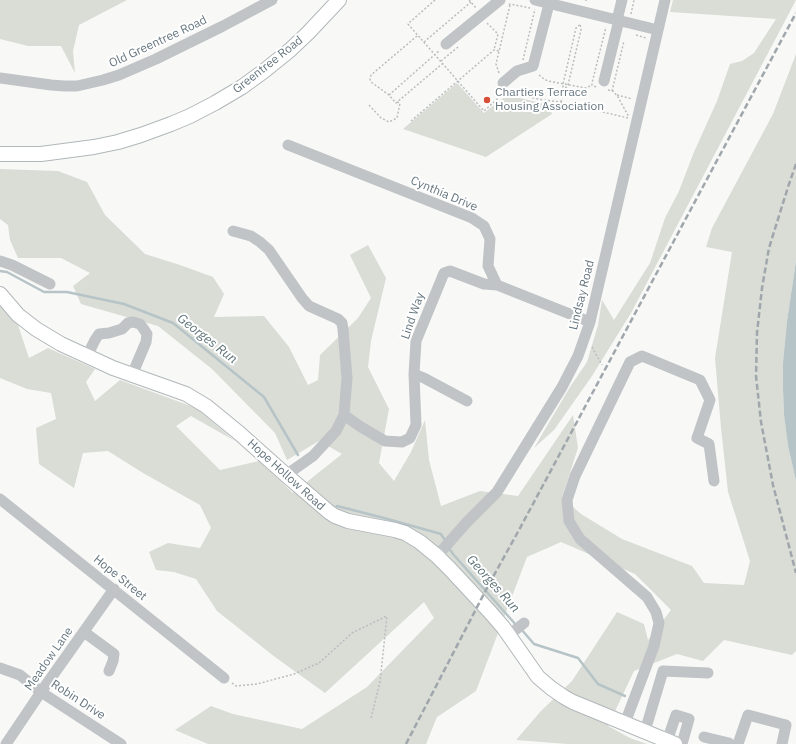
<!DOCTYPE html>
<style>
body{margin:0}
canvas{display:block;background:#f8f8f6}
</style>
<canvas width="796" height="744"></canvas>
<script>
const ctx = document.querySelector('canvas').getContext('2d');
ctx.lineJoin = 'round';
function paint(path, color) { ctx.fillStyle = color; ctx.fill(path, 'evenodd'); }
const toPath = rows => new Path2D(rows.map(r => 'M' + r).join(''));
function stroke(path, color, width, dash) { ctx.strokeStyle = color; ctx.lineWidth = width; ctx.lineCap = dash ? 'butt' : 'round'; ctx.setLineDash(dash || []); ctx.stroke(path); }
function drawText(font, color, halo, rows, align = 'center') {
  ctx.font = font + ' "IBM Plex Sans",sans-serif'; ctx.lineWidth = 4; ctx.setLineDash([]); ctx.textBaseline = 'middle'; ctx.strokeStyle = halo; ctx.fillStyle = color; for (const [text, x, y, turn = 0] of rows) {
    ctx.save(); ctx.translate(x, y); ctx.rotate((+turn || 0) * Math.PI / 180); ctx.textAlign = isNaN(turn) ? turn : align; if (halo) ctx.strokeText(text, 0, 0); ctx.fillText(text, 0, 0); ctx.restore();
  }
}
const green = toPath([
 [0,0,127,0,79,25,73,51,75,73,61,46,28,46,0,39],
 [673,0,796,0,631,313,592,376,554,430,534,448,570,387,587,362,598,325,602,300,614,320,650,263,665,218,679,191,694,152,717,101,730,64,742,61,754,53,776,19,670,12],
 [796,54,796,261,787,321,783,362,783,390,784,415,788,446,796,481,796,651,792,655,724,640,703,661,677,654,634,671,608,726,630,738,647,744,567,744,516,740,541,711,572,681,617,612,644,624,648,640,671,610,635,574,561,542,527,557,476,691,437,717,426,744,208,744,175,730,211,706,233,714,302,729,367,687,434,618,424,602,325,693,275,657,217,611,196,579,174,572,156,570,149,552,168,543,200,548,211,528,200,505,143,473,108,451,83,453,74,488,39,464,36,428,56,419,51,393,27,389,0,378,0,304,18,325,29,358,48,348,95,369,86,382,95,401,120,380,196,408,235,441,191,416,176,426,220,470,259,461,293,493,342,454,319,441,287,460,275,433,212,369,158,326,81,304,73,286,90,273,61,258,18,258,10,240,8,225,0,219,0,169,58,171,87,182,105,215,145,254,180,265,213,277,224,294,214,317,264,316,289,347,308,385,318,380,320,355,358,318,371,298,350,255,368,245,386,278,371,341,368,367,389,409,379,463,394,481,411,452,425,420,429,460,441,506,480,491,518,496,573,415,578,448,562,497,581,514,622,539,692,566,704,583,744,585,750,561,728,492,721,428,715,358,732,252,706,247,712,228,773,114],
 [457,83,484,113,507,95,541,103,549,104,552,114,486,157,403,129]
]);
const water = toPath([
 [796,261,796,481,788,446,784,415,783,390,783,362,787,321]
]);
const stream = toPath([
 [0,271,7,272,44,292,67,292,124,304,173,323,264,397,298,455],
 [337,506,384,518,441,534,446,542],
 [448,547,453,554,517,626],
 [521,629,534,644,578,658,598,684,625,696]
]);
const path = toPath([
 [435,0,410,22,408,24,484,111,505,92,507,92,543,100,561,102,628,118],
 [469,0,476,8],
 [585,0,588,0],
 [509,5,510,4,530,8],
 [631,14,634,0],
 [487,23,498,34,494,50],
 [580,25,581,27,581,30,568,85,567,87,564,88,563,87,563,84,576,28,578,26,580,25],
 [636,35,646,38],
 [417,36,371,75,370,79,371,82,389,95,396,103,442,64],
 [424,42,471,2],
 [523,60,535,9],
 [441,61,458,47],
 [499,73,496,64,510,5],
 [539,75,544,79,548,81,586,88,592,85],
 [596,87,592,85,592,83,606,27],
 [608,90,612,91,624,41],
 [612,91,613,91,618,97,629,117],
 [389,95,440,50],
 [617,95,632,99],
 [561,102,564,88],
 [369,105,381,118,389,122,397,118,400,103,397,102],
 [411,121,494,50,499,51],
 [592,347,602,365],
 [232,683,236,686,257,684,294,674,319,663,352,633,387,616],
 [371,718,380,682,387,616]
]);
const minor = toPath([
 [535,0,658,30],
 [617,20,622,0],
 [446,44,500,0],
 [0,78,51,85,64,86,77,86,103,80,119,75,156,59,223,26,272,0],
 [604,81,619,20],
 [503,83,517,71,533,66,549,4],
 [288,145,472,218,484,226,490,239,488,266,497,285,590,322],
 [233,231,251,236,260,242,269,250,302,298,309,306,338,319,342,323,343,329,347,378,344,415,336,431,313,456,286,475],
 [0,261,12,265,50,284],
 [87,356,95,340,99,334,109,333,122,329,128,323,133,322,140,324,143,328,147,334,146,342,132,375],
 [414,374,424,378,467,401],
 [344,415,361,427,385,441,402,442,410,438,416,425,414,374,416,341,444,273,450,271,484,284,497,285],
 [0,499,224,678],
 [437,556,467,522,497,492,562,387,578,356,590,322,665,0],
 [84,632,114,654,113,661,109,671],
 [509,635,524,623],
 [0,668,20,675,41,692,121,744],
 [625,723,654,646,659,623,656,612,647,597,580,539,569,521,567,500,575,476,630,362,642,356,700,380,710,400,697,438,709,444,714,481],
 [645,731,663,671,708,673],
 [704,737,729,743],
 [667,741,676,715,689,719,682,744],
 [6,744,41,692,114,589],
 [738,744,748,715,786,725,782,744]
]);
const major = toPath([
 [0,154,41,154,94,147,118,142,141,135,171,124,190,116,215,103,242,87,264,71,290,50,308,33,339,0],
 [0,294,18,315,36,329,61,344,113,368,186,394,206,406,239,433,286,475,329,512,335,516,348,521,395,530,405,533,420,542,437,556,450,569,490,612,503,627,538,677,551,688,564,697,573,702,675,744]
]);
const rail = toPath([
 [796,164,788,187,769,248,762,288,757,333,756,376,761,422,773,485,796,573],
 [406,744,488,586,519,530,796,13]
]);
const markers = [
 [487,100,4,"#d84f37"]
];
const streetNames = [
 ["Old Greentree Road",158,42,-25],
 ["Greentree Road",268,65,-38],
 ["Cynthia Drive",444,194,23],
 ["Lindsay Road",582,295,-76],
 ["Lind Way",413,316,-71],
 ["Hope Hollow Road",286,475,42],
 ["Hope Street",120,578,39],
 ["Meadow Lane",49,659,-55],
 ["Robin Drive",78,700,33]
];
const poiNames = [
 ["Chartiers Terrace",495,93],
 ["Housing Association",495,107]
];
const waterNames = [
 ["Georges Run",207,339,38],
 ["Georges Run",493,584,48]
];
paint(green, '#d9ddd6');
paint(water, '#b7c4c7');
stroke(stream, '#b7c4c7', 2.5);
stroke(major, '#b1b7ba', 16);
stroke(path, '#babdbf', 1.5, [2, 2]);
stroke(minor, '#c0c4c7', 11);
stroke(major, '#fff', 14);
stroke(rail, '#a0a7ac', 2.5, [6, 3]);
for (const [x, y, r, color] of markers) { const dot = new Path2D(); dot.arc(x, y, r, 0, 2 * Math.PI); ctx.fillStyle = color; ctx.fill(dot); stroke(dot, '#fff', 1.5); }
drawText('12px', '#66767f', '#fff', streetNames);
drawText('12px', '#66767f', '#fff', poiNames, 'left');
drawText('italic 13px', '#607579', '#fff', waterNames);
</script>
